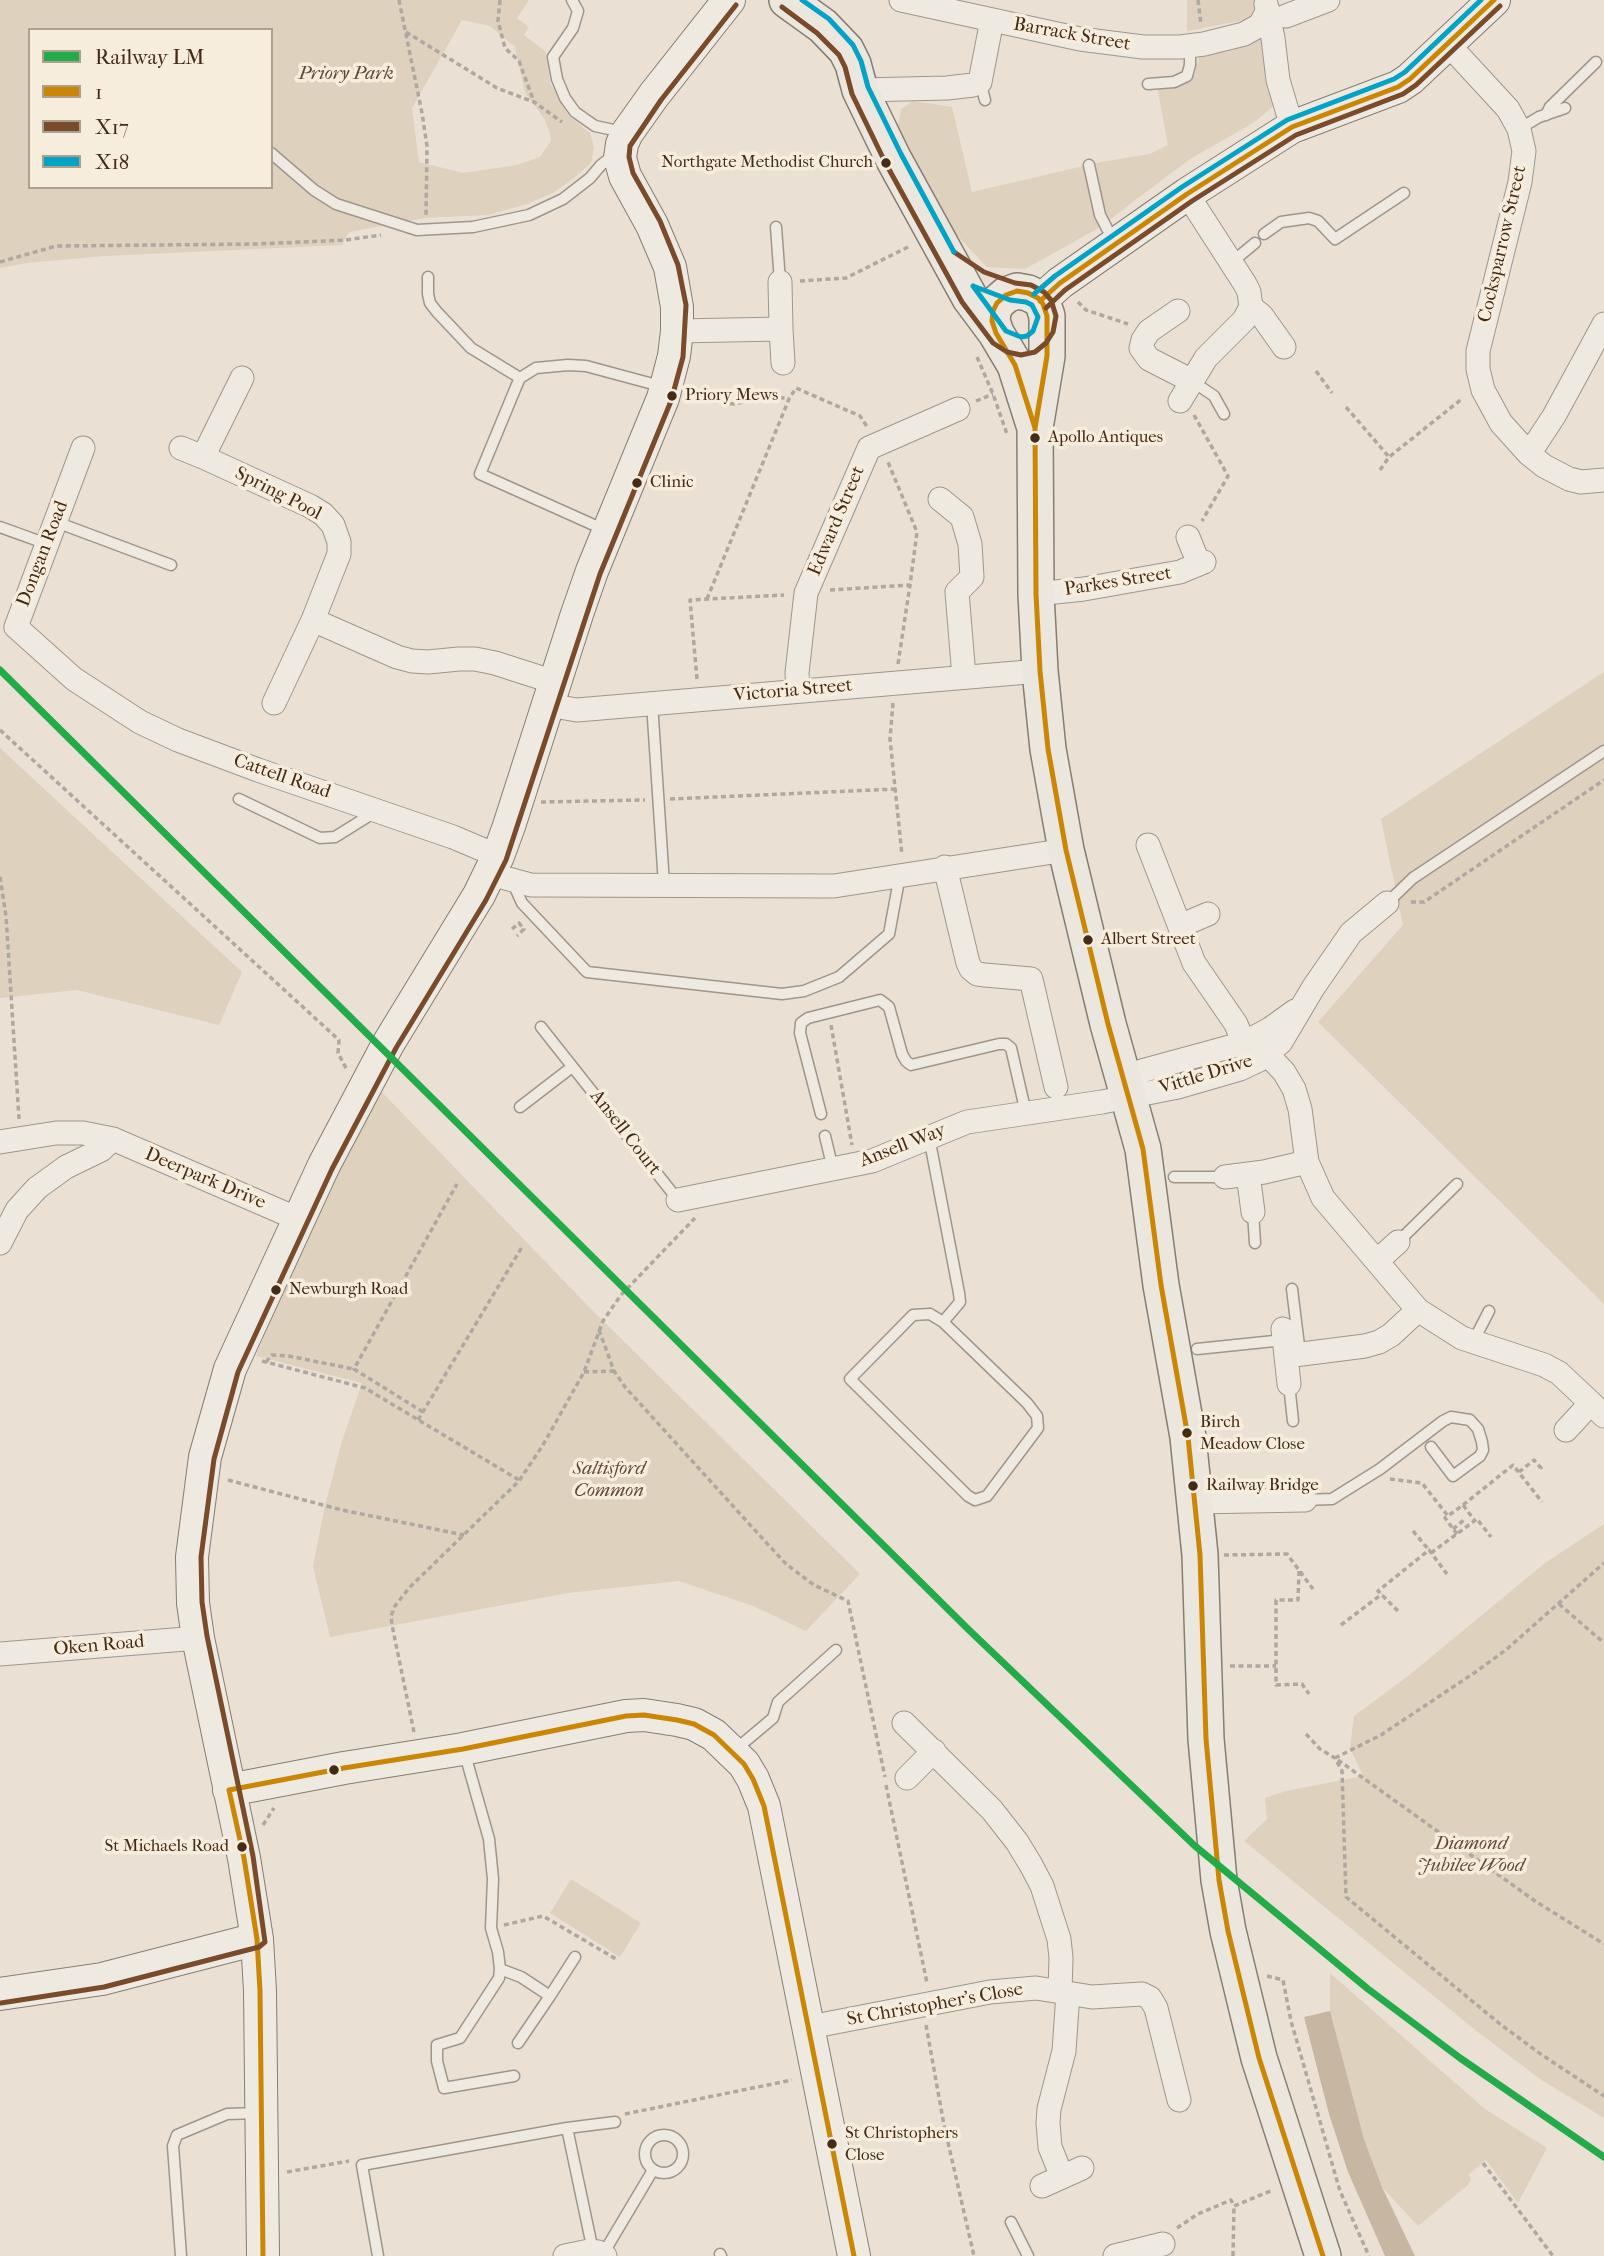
<!DOCTYPE html>
<style>
body{margin:0}
#map{position:relative;width:1604px;height:2256px;overflow:hidden;background:#eae1d4;font-family:"IM FELL French Canon",serif}
canvas{display:block}
.legend{position:absolute;left:28px;top:28px;width:245px;height:161px;box-sizing:border-box;background:#f7eddd;border:2px solid #af9f8d;margin:0;padding:9px 12px;list-style:none;font-size:21px;color:#432b15}
.legend li{display:flex;align-items:center;gap:14px;height:35px}
.legend b{width:35px;border:2px solid #af9f8d}
</style>
<div id="map">
<canvas width="1604" height="2256"></canvas>
<ul class="legend">
<li><b style="height:9px;background:#24ab49"></b>Railway LM</li>
<li><b style="height:9px;background:#ca8705"></b>1</li>
<li><b style="height:9px;background:#7a4b2a"></b>X17</li>
<li><b style="height:9px;background:#03a3c5"></b>X18</li>
</ul>
</div>
<script>
const ctx = document.querySelector('canvas').getContext('2d');
ctx.lineJoin = 'round';
function paint(path, color) { ctx.fillStyle = color; ctx.fill(path, 'evenodd'); }
const toPath = rows => new Path2D(rows.map(r => 'M' + r).join(''));
function stroke(path, color, width, dash) { ctx.strokeStyle = color; ctx.lineWidth = width; ctx.lineCap = dash ? 'butt' : 'round'; ctx.setLineDash(dash || []); ctx.stroke(path); }
function drawText(font, color, halo, rows, align = 'center') {
  ctx.font = font + ' "IM FELL French Canon",serif'; ctx.lineWidth = 7; ctx.setLineDash([]); ctx.textBaseline = 'middle'; ctx.strokeStyle = halo; ctx.fillStyle = color; for (const [text, x, y, turn = 0] of rows) {
    ctx.save(); ctx.translate(x, y); ctx.rotate((+turn || 0) * Math.PI / 180); ctx.textAlign = isNaN(turn) ? turn : align; if (halo) ctx.strokeText(text, 0, 0); ctx.fillText(text, 0, 0); ctx.restore();
  }
}
const green = toPath([
 [0,0,529,0,517,18,529,27,524,35,546,52,550,83,568,115,590,133,594,147,591,163,573,179,553,193,527,204,488,215,425,218,349,232,342,245,105,256,27,263,0,268],
 [462,20,490,26,515,47,525,93,544,118,550,133,551,141,540,157,517,165,463,173,419,162,412,108],
 [30,30,271,30,271,187,30,187],
 [1187,0,1254,0,1256,13,1245,20,1187,31],
 [1262,35,1276,104,1253,123,1190,159,1097,229,1025,269,987,267,949,227,909,156,898,125,901,109,913,101,952,107,972,192,1101,162,1150,154,1168,145,1157,87,1182,85,1189,82,1195,75,1199,54],
 [1604,672,1604,1304,1318,1022,1403,925,1381,819],
 [0,748,242,972,219,1025,77,990,0,998],
 [377,1087,590,1308,860,1574,806,1631,753,1606,679,1581,568,1593,330,1637,313,1566,325,1506,342,1441,362,1383,256,1356,306,1234],
 [1604,1524,1604,2118,1540,2079,1474,2029,1244,1841,1267,1819,1265,1798,1286,1791,1363,1776,1350,1748,1354,1716,1408,1676,1545,1563],
 [571,1879,641,1923,620,1957,550,1913],
 [1330,1973,1485,2109,1547,2148,1518,2203,1486,2160,1468,2175,1471,2178,1468,2185,1418,2226,1382,2187,1364,2139,1330,2011]
]);
const water = toPath([
 [1330,2011,1364,2139,1382,2187,1415,2256,1385,2256,1348,2172,1329,2114,1304,2017]
]);
const path = toPath([
 [399,0,422,113,427,146,426,217],
 [500,0,498,21,505,48,519,61,534,102],
 [1198,0,1201,24],
 [406,32,497,88,534,102,562,122],
 [0,262,56,246,257,244,346,240,381,235],
 [800,281,846,278,910,246],
 [1078,302,1086,310,1128,324],
 [977,357,993,394,1007,434],
 [1316,371,1332,393],
 [688,395,710,401,734,404,772,396,789,399],
 [976,401,993,394],
 [1346,407,1389,457],
 [1194,415,1228,476,1202,521],
 [1380,470,1389,457,1463,398],
 [830,590,910,585,917,532,888,462],
 [707,599,789,399,796,388,860,416,868,428],
 [898,664,910,585],
 [697,679,690,600,784,595],
 [893,703,890,739,902,855],
 [0,730,339,1040,338,1053,347,1070],
 [670,799,896,789],
 [541,802,645,800],
 [0,877,6,916,19,1119],
 [1411,902,1424,902,1604,780],
 [512,929,519,923,524,929,517,936],
 [831,1025,852,1145],
 [599,1330,614,1371,625,1387,752,1527,786,1564,814,1585,848,1601,885,1777],
 [262,1361,365,1388,519,1480],
 [266,1362,272,1355,289,1356,353,1369],
 [584,1372,614,1371],
 [423,1412,354,1369,457,1184],
 [418,1420,522,1247],
 [1519,1472,1534,1460,1541,1468,1538,1471],
 [1390,1479,1422,1483,1448,1516],
 [228,1480,342,1510,464,1535],
 [1463,1505,1513,1465,1542,1502],
 [1453,1529,1465,1519],
 [1413,1531,1429,1550],
 [1457,1534,1445,1518,1463,1505,1475,1521],
 [1431,1553,1477,1519,1491,1537],
 [1224,1555,1287,1554,1313,1589],
 [1299,1571,1298,1600,1276,1600,1276,1685,1302,1684,1309,1694],
 [1559,1604,1604,1643],
 [1398,1611,1378,1591,1429,1550,1447,1574],
 [1341,1625,1382,1594],
 [1230,1666,1276,1666],
 [414,1732,392,1625,391,1616,395,1606,409,1588,519,1481,543,1445,584,1372,603,1321,621,1295,695,1218],
 [1306,1734,1320,1749,1335,1758,1342,1771,1346,1897,1500,2024,1542,2055,1604,2096],
 [1335,1758,1381,1735,1477,1671,1507,1649,1604,1563],
 [1338,1760,1535,1901,1604,1944],
 [886,1785,927,1983],
 [263,1825,274,1808],
 [504,1925,543,1916,616,1959],
 [1267,1976,1283,1980,1291,2021,1340,2191,1369,2256],
 [926,2025,944,2125,974,2256],
 [625,2114,792,2080],
 [1483,2163,1553,2256],
 [287,2172,349,2161],
 [1177,2228,1198,2214,1231,2200,1234,2206,1273,2190],
 [1233,2256,1234,2206]
]);
const lane = toPath([
 [572,0,578,11,573,28,553,57,557,79,565,98,575,112,595,126,623,132],
 [980,82,985,100],
 [1148,84,1174,82,1187,76,1190,65,1190,45],
 [1546,115,1550,107,1596,62],
 [1519,129,1539,117,1565,108],
 [271,153,314,190,336,204,417,230,473,227,529,215,563,199,590,178,601,165,615,154],
 [1089,165,1100,215,1114,242],
 [776,227,780,282],
 [1264,234,1281,222,1309,218,1318,221,1335,239,1404,193],
 [1232,262,1255,243],
 [428,277,428,294,430,303,437,312,471,348,520,378],
 [1192,381,1214,396,1224,414],
 [56,522,171,565],
 [0,527,47,544],
 [605,530,480,474,516,387,520,378,536,368,568,365,586,366,664,387],
 [652,703,664,884],
 [239,799,320,838,335,837,375,812],
 [512,881,522,903,587,972,782,994,804,991,839,977,889,934,900,875],
 [1387,903,1413,878,1604,751],
 [541,1027,678,1200],
 [520,1107,572,1067],
 [821,1114,800,1033,801,1023,808,1018,880,1000,889,1007,902,1054,906,1061,911,1065,999,1044,1006,1044,1011,1048,1026,1113],
 [825,1136,833,1169],
 [929,1137,959,1293,960,1302,943,1322],
 [1174,1177,1225,1177],
 [1253,1212,1255,1243],
 [1398,1242,1457,1184],
 [1292,1289,1300,1354],
 [930,1314,943,1322,1027,1403,1037,1416,1038,1428,987,1496,975,1500,968,1496,850,1379,913,1315,930,1314],
 [1473,1342,1489,1311],
 [1197,1349,1284,1340],
 [1289,1384,1293,1421],
 [1305,1500,1332,1499,1380,1469,1443,1421,1451,1417,1470,1420,1478,1429,1482,1442,1483,1450,1480,1456,1453,1476,1431,1447],
 [735,1750,773,1718,778,1702,836,1650],
 [464,1751,489,1839,493,1879,491,1928,498,1952,500,1969,499,1978,460,2038,437,2045,437,2061,444,2088,514,2076],
 [500,1969,521,1977,550,1996,518,2043],
 [550,1996,575,1957],
 [567,2128,593,2251],
 '645 2154a19 19 0 1 1 38 0a19 19 0 1 1-38 0Z',
 [1011,2222,1028,2256],
 [603,2254,653,2170],
 [720,2254,721,2256],
 [181,2256,173,2146,177,2135,227,2114,259,2113],
 [378,2256,362,2165,567,2128,615,2122]
]);
const street = toPath([
 [901,0,1080,39,1143,47,1180,47,1204,44,1244,34,1260,25,1268,10],
 [1266,4,1273,38,1278,80,1292,127],
 [1286,16,1328,0],
 [1448,44,1508,109,1519,129,1524,151,1520,182,1478,351,1478,369,1483,390,1501,423,1529,454,1544,466,1569,479,1581,482,1604,480],
 [860,90,947,88,973,85,980,82,992,20],
 [1251,307,1262,316,1284,347],
 [1178,311,1149,331,1143,340,1141,348,1149,359,1192,381],
 [781,329,783,363],
 [677,331,781,329,780,282],
 [242,378,203,457,310,506,323,514,333,525,339,542,339,554,313,620,397,657,412,661,428,662,459,659,475,659,495,663,554,682],
 [1180,401,1206,358,1244,320,1251,307,1249,292,1245,284,1187,194],
 [83,448,16,627,74,679,140,722,178,740,258,770,453,837,498,856],
 [181,448,203,457],
 [1529,454,1554,416,1604,324],
 [940,499,962,517,970,544,972,577,957,592,964,677],
 [1188,537,1199,564],
 [1036,594,1084,589,1180,572,1204,562],
 [798,691,797,673,806,593,869,448,958,409],
 [274,703,313,620],
 [547,705,577,710,1040,671],
 [1148,845,1194,963,1236,1024,1250,1059],
 [945,867,968,963,971,969,977,974,985,975,1031,979,1056,1087],
 [490,874,531,885,834,886,1066,850],
 [1180,926,1208,914],
 [1253,1039,1284,1072,1294,1089,1300,1109,1307,1162,1323,1198,1418,1310,1462,1338,1544,1365,1559,1373,1591,1403],
 [1123,1076,1244,1043,1270,1029,1295,1011],
 [0,1142,56,1133,83,1133,113,1139,298,1219],
 [1248,1174,1253,1212],
 [1225,1177,1264,1172,1307,1162],
 [678,1200,872,1161,967,1122,1102,1102,1178,1087,1240,1069,1259,1060,1281,1042,1313,988,1351,933,1387,903],
 [0,1243,17,1210,37,1188,66,1167,101,1150,113,1139],
 [1377,1261,1398,1242],
 [1283,1329,1289,1384],
 [1286,1356,1365,1346,1379,1342,1391,1335,1418,1310],
 [1566,1430,1591,1403,1604,1416],
 [1196,1502,1305,1500],
 [0,1654,198,1638],
 [904,1723,992,1810,1017,1842,1031,1865,1042,1886,1059,1939,1061,1958,1060,1991],
 [907,1778,934,1751],
 [810,2027,990,1992,1036,1988,1092,1997,1142,1994,1150,1998,1156,2008,1179,2100],
 [1062,2177,1050,2147,1048,2123,1049,2109,1064,2051,1068,1993],
 [1042,2186,1082,2168],
 [565,2256,589,2251,598,2252,605,2256],
 [1115,2256,1163,2244]
]);
const secondary = toPath([
 [1040,301,1060,283,1187,194,1292,127,1398,87,1410,79,1494,0],
 [229,1790,344,1768,463,1749,626,1716,644,1715,677,1720,694,1724,714,1735,744,1764,753,1779,764,1806,854,2256],
 [0,1994,102,1979,257,1939],
 [263,2256,260,1991,257,1939,244,1858,198,1638,193,1603,192,1557,205,1457,230,1369,324,1165,388,1044,479,895,498,856,509,826,577,614,592,571,663,398,674,356,677,331,677,307,670,267,652,225,625,176,620,158,622,144,627,133,654,95,729,0]
]);
const primary = toPath([
 [787,0,823,26,846,50,853,64,860,90,893,158,970,298,996,333],
 [1035,428,1015,365,996,333,992,321,993,311,997,303,1006,295,1017,291,1028,293,1038,298,1043,304,1047,316,1047,356,1035,428,1036,594,1040,671,1048,749,1066,850,1108,1024,1143,1149,1161,1285,1188,1437,1200,1555,1206,1739,1219,1880,1228,1931,1259,2058,1323,2256]
]);
const bus1 = toPath([
 [1017,291,1028,293,1038,298,1043,304,1047,316,1047,356,1035,428,1015,365,996,333,992,321,993,311,997,303,1006,295,1017,291],
 [1040,301,1060,283,1187,194,1292,127,1398,87,1410,79,1494,0],
 [1035,428,1036,594,1040,671,1048,749,1066,850,1108,1024,1143,1149,1161,1285,1188,1437,1200,1555,1206,1739,1219,1880,1228,1931,1259,2058,1323,2256],
 [229,1790,344,1768,463,1749,626,1716,644,1715,677,1720,694,1724,714,1735,744,1764,753,1779,764,1806,854,2256],
 [229,1790,244,1858,257,1939,260,1991,263,2256]
]);
const bus2 = toPath([
 [782,7,817,33,839,55,845,67,852,94,885,162,962,302,993,343,1007,352,1021,355,1035,352,1046,343,1053,332,1056,316,1051,300,1044,292,1031,285,1015,283,984,272,954,252],
 [1046,308,1065,290,1192,201,1296,135,1403,94,1416,85,1500,6],
 [1,2003,104,1987,259,1947,265,1942,253,1856,207,1636,202,1602,201,1557,214,1459,238,1372,332,1169,396,1048,486,900,506,860,600,574,671,401,683,357,686,305,678,265,660,221,633,173,629,157,630,146,661,100,736,5]
]);
const bus3 = toPath([
 [802,0,829,19,853,45,861,61,868,87,901,154,954,252],
 [973,286,1010,300,1026,302,1032,305,1038,317,1033,331,1027,336,1021,337,1006,331,973,286],
 [1034,294,1055,276,1182,187,1287,120,1394,79,1405,72,1481,0]
]);
const rail1 = toPath([
 [0,670,969,1630,1195,1846,1368,1989,1460,2058,1604,2157]
]);
const markers = [
 [886,163,6,"#432b15"],
 [672,396,6,"#432b15"],
 [1035,438,6,"#432b15"],
 [637,483,6,"#432b15"],
 [1088,940,6,"#432b15"],
 [276,1290,6,"#432b15"],
 [1187,1433,6,"#432b15"],
 [1193,1486,6,"#432b15"],
 [334,1770,6,"#432b15"],
 [242,1847,6,"#432b15"],
 [832,2144,6,"#432b15"]
];
const busNames = [
 ["Northgate Methodist Church",873,163,"right"],
 ["Priory Mews",685,396],
 ["Apollo Antiques",1048,438],
 ["Clinic",650,483],
 ["Albert Street",1101,940],
 ["Newburgh Road",289,1290],
 ["Birch",1200,1423],
 ["Meadow Close",1200,1445],
 ["Railway Bridge",1206,1486],
 ["St Michaels Road",229,1847,"right"],
 ["St Christophers",845,2134],
 ["Close",845,2156]
];
const streetNames = [
 ["Barrack Street",1072,35,10],
 ["Cocksparrow Street",1503,244,-77],
 ["Spring Pool",278,494,27],
 ["Edward Street",837,521,-67],
 ["Dongan Road",43,554,-69],
 ["Parkes Street",1118,582,-9],
 ["Victoria Street",793,691,-5],
 ["Cattell Road",282,777,19],
 ["Vittle Drive",1206,1075,-17],
 ["Ansell Court",625,1133,52],
 ["Ansell Way",903,1146,-21],
 ["Deerpark Drive",205,1179,23],
 ["Oken Road",99,1646,-5],
 ["St Christopher's Close",935,2005,-10]
];
const parkNames = [
 ["Priory Park",346,74],
 ["Saltisford",609,1469],
 ["Common",609,1491],
 ["Diamond",1471,1844],
 ["Jubilee Wood",1471,1866]
];
paint(green, '#ded1be');
paint(water, '#c6b6a2');
stroke(lane, '#9e968c', 13);
stroke(street, '#9e968c', 25);
stroke(secondary, '#867d73', 34);
stroke(primary, '#867d73', 38);
stroke(path, '#aea8a1', 3.5, [5, 3.5]);
stroke(lane, '#eeeae2', 10);
stroke(street, '#eeeae2', 23);
stroke(secondary, '#eeeae2', 32);
stroke(primary, '#ebe6de', 35);
stroke(bus1, '#ca8705', 5);
stroke(bus2, '#7a4b2a', 5);
stroke(bus3, '#03a3c5', 5);
stroke(rail1, '#24ab49', 7);
for (const [x, y, r, color] of markers) { const dot = new Path2D(); dot.arc(x, y, r, 0, 2 * Math.PI); ctx.fillStyle = color; ctx.fill(dot); stroke(dot, '#f7eddd', 2.5); }
drawText('17px', '#432b15', '#f7eddd', busNames, 'left');
drawText('19px', '#432b15', '#f7eddd', streetNames);
drawText('italic 19px', '#604a33', '#f7eddd', parkNames);
</script>
